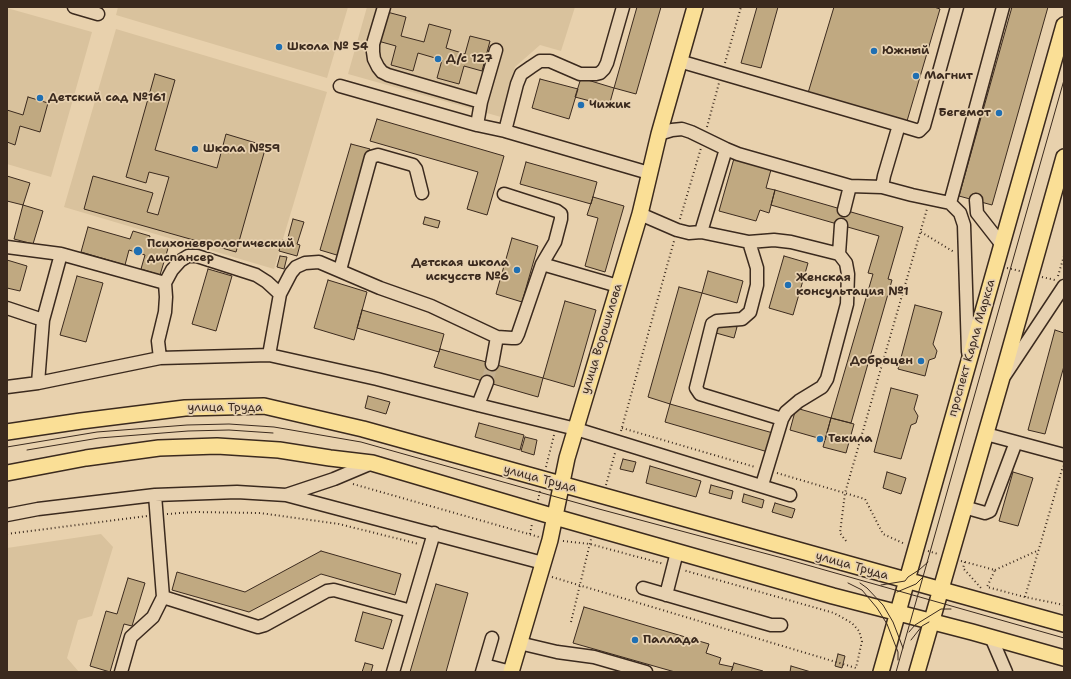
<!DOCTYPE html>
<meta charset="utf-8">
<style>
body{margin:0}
#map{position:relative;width:1071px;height:679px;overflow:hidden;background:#e8d1ad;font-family:"Shantell Sans",sans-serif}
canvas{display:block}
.frame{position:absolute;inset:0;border:8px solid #3b2a1e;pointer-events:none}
</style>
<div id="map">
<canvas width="1071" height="679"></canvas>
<div class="frame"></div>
</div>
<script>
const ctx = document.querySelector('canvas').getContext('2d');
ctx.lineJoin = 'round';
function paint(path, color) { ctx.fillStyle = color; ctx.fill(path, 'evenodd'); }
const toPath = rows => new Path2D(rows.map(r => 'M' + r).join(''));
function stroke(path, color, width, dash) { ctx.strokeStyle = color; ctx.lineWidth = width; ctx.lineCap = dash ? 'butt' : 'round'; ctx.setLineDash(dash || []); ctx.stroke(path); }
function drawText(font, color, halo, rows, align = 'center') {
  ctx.font = font + ' "Shantell Sans",sans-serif'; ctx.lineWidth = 3.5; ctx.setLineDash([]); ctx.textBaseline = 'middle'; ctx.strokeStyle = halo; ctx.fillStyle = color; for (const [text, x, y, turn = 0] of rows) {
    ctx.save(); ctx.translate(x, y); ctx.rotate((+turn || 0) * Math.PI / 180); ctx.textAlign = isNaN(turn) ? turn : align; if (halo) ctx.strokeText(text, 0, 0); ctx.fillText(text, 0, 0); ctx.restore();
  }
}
const built = toPath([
 [118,7,348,7,327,78,116,15],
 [367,7,575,7,561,51,540,45,515,67,501,117,348,74],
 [7,8,92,32,51,177,7,164],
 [116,29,327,92,274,269,64,207],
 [101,534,113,547,92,616,78,620,67,658,79,672,7,672,7,548]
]);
const building = toPath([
 [637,7,661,7,636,94,614,88,637,7],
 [757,7,778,7,761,68,741,63,757,7],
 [834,7,934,7,940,9,907,121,808,93,834,7],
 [1012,7,1048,7,992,205,959,196,1012,7],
 [387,12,406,17,401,36,424,42,429,24,451,30,446,48,465,54,470,36,490,41,482,71,464,66,459,84,437,78,442,60,418,53,413,71,391,65,396,46,378,41,387,12],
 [155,74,175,80,155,150,217,168,226,134,266,146,236,252,84,209,93,176,153,193,147,212,158,215,169,177,149,172,146,183,126,177,155,74],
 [581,78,614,88,609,106,575,97,581,78],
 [540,79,578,89,569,119,532,108,540,79],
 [28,97,48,103,40,132,20,126,15,145,7,142,7,110,23,115,28,97],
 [377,119,504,156,487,215,467,209,478,172,370,141,377,119],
 [351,144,370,149,340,256,320,250,351,144],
 [735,155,772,166,766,188,775,190,769,213,760,210,756,221,719,211,735,155],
 [526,162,597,182,591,204,520,184,526,162],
 [7,176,30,183,23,205,7,201,7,176],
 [775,190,903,227,888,279,892,280,851,423,831,418,873,274,868,273,879,236,771,205,775,190],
 [593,197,624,206,605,272,585,266,598,218,587,215,593,197],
 [23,205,43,211,33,244,14,239,23,205],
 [425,217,440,221,438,228,423,224,425,217],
 [293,219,304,222,297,244,300,245,297,256,279,251,282,240,287,241,293,219],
 [88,227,130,239,133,231,150,236,149,240,169,245,160,275,141,269,145,255,129,250,125,265,81,252,88,227],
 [512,238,538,246,522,302,496,294,512,238],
 [280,256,287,257,284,269,277,267,280,256],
 [784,256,808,263,793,315,769,308,784,256],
 [7,260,27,266,20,291,7,288,7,260],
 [208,269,232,276,216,331,192,324,208,269],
 [708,271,743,281,737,303,702,293,708,271],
 [77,276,103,283,86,342,60,335,77,276],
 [328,280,367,292,354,340,314,328,328,280],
 [679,287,702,293,670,404,648,397,679,287],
 [565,301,596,310,574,387,543,378,565,301],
 [915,305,942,312,933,344,937,351,935,358,929,360,925,376,898,369,915,305],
 [362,310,444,334,439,352,357,328,362,310],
 [719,322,737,327,734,338,716,333,719,322],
 [1055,330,1064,333,1064,366,1045,434,1028,430,1055,330],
 [440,349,543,378,538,397,434,367,440,349],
 [891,388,918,395,914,409,918,416,916,423,911,425,901,459,874,452,891,388],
 [368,396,390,402,386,414,365,408,368,396],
 [670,404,773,433,768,452,665,422,670,404],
 [796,408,831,418,825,440,790,430,796,408],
 [831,418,854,424,846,453,823,447,831,418],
 [479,423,524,435,520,450,475,437,479,423],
 [525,437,537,440,534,455,521,451,525,437],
 [623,459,636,462,633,472,620,469,623,459],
 [650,466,701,481,696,497,646,483,650,466],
 [887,472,906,478,901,494,883,488,887,472],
 [1013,472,1033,478,1018,526,999,521,1013,472],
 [711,485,733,491,731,499,709,493,711,485],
 [744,494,764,500,762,508,742,502,744,494],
 [775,503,795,509,792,518,772,512,775,503],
 [321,551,401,574,395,595,321,574,249,612,172,590,177,572,245,592,321,551],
 [128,578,145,583,132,626,124,624,110,672,90,666,106,611,117,614,128,578],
 [436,584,468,593,446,672,410,672,436,584],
 [584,607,709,644,706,653,721,658,719,664,733,667,731,672,675,672,573,643,584,607],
 [363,612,392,620,383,649,355,641,363,612],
 [838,654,845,656,842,668,835,666,838,654],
 [365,663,373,665,371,672,362,672,365,663],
 [734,663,763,671,762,672,731,672,734,663],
 [791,666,811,672,790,672,791,666]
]);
const minorTunnel = toPath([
 [487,382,492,364]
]);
const path = toPath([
 [725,63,741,7],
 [707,127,719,83],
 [680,219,701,148],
 [921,232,954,252],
 [1007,268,1020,271],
 [1058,276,1064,256],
 [1042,277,1055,280],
 [622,428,755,467],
 [621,431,674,241],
 [546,467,554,435],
 [777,473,865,499,883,534,905,544],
 [353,484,539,537],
 [606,485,615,453],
 [538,500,540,491],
 [167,514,194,512,260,513,339,524,419,544],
 [7,534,147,516],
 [530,534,532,524],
 [563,541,590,544,664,564],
 [846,541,840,533,845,493,927,209],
 [928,551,938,554],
 [961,561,995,570,987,587,1025,597,1064,605],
 [965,562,963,568,981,588],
 [995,570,1039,550],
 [552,577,856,668,862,641,859,631,852,623,834,613,683,570],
 [1025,597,1063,466],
 [571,622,591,539]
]);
const minor = toPath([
 [74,7,98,14],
 [384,7,373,44,373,52,374,59,378,67,382,72,388,75,481,102],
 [623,7,607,63,604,69,600,73,596,74,580,74,550,61,540,61,531,67,521,74,517,84,505,131,649,173],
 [679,61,899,125,884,176,882,187,912,195,950,203],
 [340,86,477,125,505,131],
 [477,125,481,102,496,50],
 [899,125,919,131,924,126,957,7],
 [659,134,672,130,682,129,691,132,726,149,738,154,850,186],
 [504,194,557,211,561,214,561,219,555,242,542,264,618,286],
 [976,200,977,213,1002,245],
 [844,210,850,186,882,187],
 [640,214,677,230,689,233,701,232,749,242,774,240,791,242,839,254,846,263,848,274,847,304,827,379,822,387,799,401,786,412,782,419,762,485],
 [701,232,726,149],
 [749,242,757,268,757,285,750,312,742,319,717,321,712,324,696,388,700,394,782,419],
 [7,247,61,254],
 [839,254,841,225],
 [340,270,371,157,378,155,413,165,416,169,422,193],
 [7,308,43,320],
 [968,352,964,225,960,213,950,203,1003,7],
 [269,355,280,294,291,273,296,267,305,263,319,262,380,288,431,306,497,337,512,338,516,338,518,334,542,264],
 [160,358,158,341,165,312,166,297,165,283,172,270,180,261,188,256,197,256,256,275,267,282,280,294],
 [492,364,497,337],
 [1005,375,1064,286],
 [38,383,43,320,61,254,165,283],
 [7,387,38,383,160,358,269,355,377,379,478,405,576,429,790,495],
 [478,405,487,382],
 [986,434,1064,455],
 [155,495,163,597],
 [286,495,334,479,372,463],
 [964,507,985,513,990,511,1016,442],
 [7,515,38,509,155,495,237,492,286,495,543,563],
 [643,588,771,625,781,625],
 [666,595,677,552],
 [991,637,1006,672],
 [519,643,557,652,594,657,646,672],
 [484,665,511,672],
 [121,672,131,637,153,617,163,597,258,627,265,625,327,591,334,590,411,611],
 [393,672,434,533],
 [482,672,492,638]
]);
const major = toPath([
 [7,432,81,421,185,408,264,406,363,429,1064,624],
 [7,473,86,458,159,448,217,446,279,450,330,458,372,463,555,517,833,596,972,632,1064,658],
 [511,672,550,540,567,458,640,214,659,134,695,7],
 [881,672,1064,25],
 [917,672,1001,381,1064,157]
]);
const tram = toPath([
 [7,447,97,432,187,425,229,424,274,427,361,442,599,509,786,559,1064,638],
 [27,450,99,438,188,431,229,430,273,433],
 [848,583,862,590,877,608,887,624,898,652,898,660],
 [860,583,867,588,883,605,893,622,903,648],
 [881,585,905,581,908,577,919,570,928,562],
 [897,592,916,584,923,577],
 [909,632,915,625,941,609,951,609],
 [911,640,922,626,929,622],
 [896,672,1064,80]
]);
const markers = [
 [279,47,4,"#1f6fb2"],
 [874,51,4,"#1f6fb2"],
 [438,59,4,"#1f6fb2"],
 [916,76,4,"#1f6fb2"],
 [40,98,4,"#1f6fb2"],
 [581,105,4,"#1f6fb2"],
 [999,113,4,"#1f6fb2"],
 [195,149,4,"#1f6fb2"],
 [138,251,5,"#1f6fb2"],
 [517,270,4,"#1f6fb2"],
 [788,285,4,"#1f6fb2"],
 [921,361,4,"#1f6fb2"],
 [820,439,4,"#1f6fb2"],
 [635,640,4,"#1f6fb2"]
];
const poiNames = [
 ["Школа № 54",287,47],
 ["Южный",882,51],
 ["Д/с 127",446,59],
 ["Магнит",924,76],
 ["Детский сад №161",48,98],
 ["Чижик",589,105],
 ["Бегемот",991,113,"right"],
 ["Школа №59",203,149],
 ["Психоневрологический",147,244],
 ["диспансер",147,258],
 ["Детская школа",509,263,"right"],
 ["искусств №6",509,277,"right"],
 ["Женская",796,278],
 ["консультация №1",796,292],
 ["Доброцен",913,361,"right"],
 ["Текила",828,439],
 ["Паллада",643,640]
];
const streetNames = [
 ["улица Ворошилова",602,339,-73],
 ["проспект Карла Маркса",972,348,-74],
 ["улица Труда",225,408],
 ["улица Труда",540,479,15],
 ["улица Труда",852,566,16]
];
paint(built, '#d9c29d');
paint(building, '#c0a981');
stroke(building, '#3b2a1e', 1);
stroke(minorTunnel, '#c5b090', 12, [12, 6]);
stroke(minor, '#3b2a1e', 15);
stroke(major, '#3b2a1e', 18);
stroke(path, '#3b2a1e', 2, [1, 3]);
stroke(minor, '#e7d1b0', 12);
stroke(major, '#fadf96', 15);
stroke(tram, '#3b2a1e', 1);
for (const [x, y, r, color] of markers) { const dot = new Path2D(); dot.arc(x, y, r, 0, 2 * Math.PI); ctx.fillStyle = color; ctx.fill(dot); stroke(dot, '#e7d1b0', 1.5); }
drawText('bold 12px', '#3b2a1e', '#e7d1b0', poiNames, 'left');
drawText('12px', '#3b2a1e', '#e7d1b0', streetNames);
</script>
